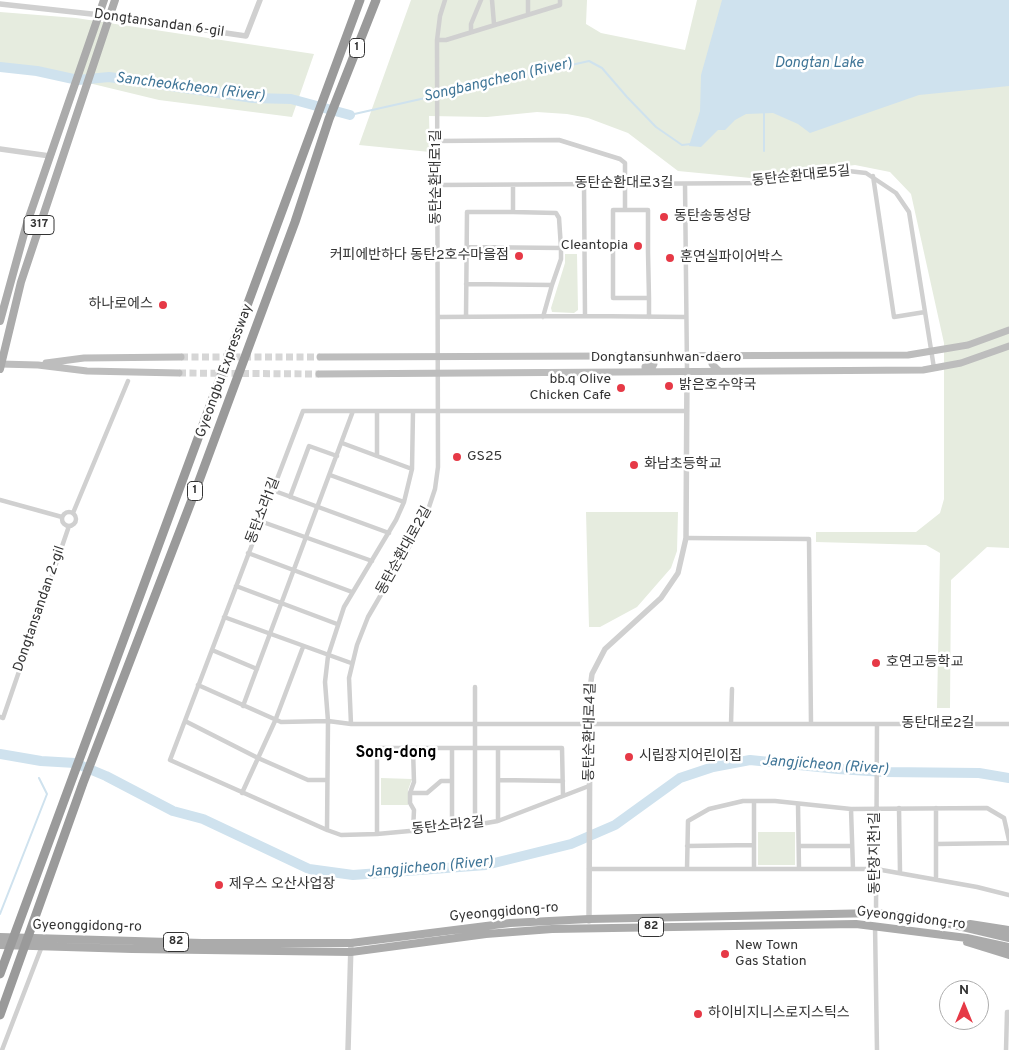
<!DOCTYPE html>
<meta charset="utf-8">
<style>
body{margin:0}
#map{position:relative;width:1009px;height:1050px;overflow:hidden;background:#fff;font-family:Overpass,sans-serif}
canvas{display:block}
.north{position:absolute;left:939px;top:980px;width:50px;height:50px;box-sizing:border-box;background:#fff;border:1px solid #adadad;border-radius:50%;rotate:0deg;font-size:14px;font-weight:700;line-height:20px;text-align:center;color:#333}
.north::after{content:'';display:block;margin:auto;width:18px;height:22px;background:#e63946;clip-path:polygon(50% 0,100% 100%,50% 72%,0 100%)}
</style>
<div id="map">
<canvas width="1009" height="1050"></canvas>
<div class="north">N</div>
</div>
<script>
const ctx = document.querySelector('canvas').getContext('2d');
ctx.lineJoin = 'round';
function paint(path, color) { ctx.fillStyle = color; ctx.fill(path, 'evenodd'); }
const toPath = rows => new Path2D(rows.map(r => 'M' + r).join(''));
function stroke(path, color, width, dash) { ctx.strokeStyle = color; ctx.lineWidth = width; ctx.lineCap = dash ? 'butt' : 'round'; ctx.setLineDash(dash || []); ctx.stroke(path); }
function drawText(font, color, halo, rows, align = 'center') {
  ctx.font = font + ' Overpass,"Noto Sans KR",sans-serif'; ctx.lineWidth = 5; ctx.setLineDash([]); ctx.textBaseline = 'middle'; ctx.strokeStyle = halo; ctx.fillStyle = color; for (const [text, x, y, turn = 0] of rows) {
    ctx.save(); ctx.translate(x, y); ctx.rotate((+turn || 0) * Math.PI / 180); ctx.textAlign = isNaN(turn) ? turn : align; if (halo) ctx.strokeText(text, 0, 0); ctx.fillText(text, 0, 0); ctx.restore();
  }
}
const green = toPath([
 [411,0,587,0,586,24,601,33,685,50,697,0,1009,0,1009,548,987,547,951,580,950,708,937,708,940,553,926,545,816,542,816,532,916,532,940,513,944,499,944,343,911,194,890,172,855,165,751,178,678,171,628,133,588,118,567,114,537,112,487,117,429,116,430,152,359,145],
 [0,12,76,18,314,54,292,117,159,100,68,78,0,67],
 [565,254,577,254,578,310,574,313,552,312,551,308,565,263],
 [586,512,678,512,677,551,671,568,637,607,600,627,589,627],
 [381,778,412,779,408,790,408,805,381,805],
 [758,832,795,832,795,865,758,865]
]);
const water = toPath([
 [722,0,1009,0,1009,86,919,95,810,133,798,124,773,113,746,114,735,120,725,130,718,130,701,147,689,146,700,111,701,75]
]);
const stream = toPath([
 [764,113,764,151],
 [350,115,589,61,602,68,627,97,656,127,682,145,691,144],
 [41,765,41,761],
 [0,914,47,794,39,778]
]);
const river = toPath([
 [0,67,37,71,78,80,109,77,253,98,291,99,350,115],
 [0,754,41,761,75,763,106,776,173,811,203,819,309,869,353,875,486,865,571,844,615,825,680,778,713,767,750,760,838,769,884,772,979,773,1009,778]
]);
const secondaryTunnel = toPath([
 [181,357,320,357],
 [179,373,319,374]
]);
const minor = toPath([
 [492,0,494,24],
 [528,0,528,14],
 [471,31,471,24,481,0],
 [437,40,446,40,560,5,560,0],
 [437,141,559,140,620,159,625,163,625,210],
 [873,176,894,317,925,312],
 [685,184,687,370],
 [437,185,764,183,848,171,866,173,896,193,909,212,934,368],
 [513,212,556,213,559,218,561,248],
 [466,247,561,248,561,259,552,285,466,284],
 [649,298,613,298,613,210,648,210,648,252,649,298,649,317],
 [585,316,686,317],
 [438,317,585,316,584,184],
 [466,317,467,212,513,212,513,185],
 [543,317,552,285],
 [413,411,412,469,404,502,396,520,344,607,328,656,325,682,328,721,327,830,170,760,303,411,687,411],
 [342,443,412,469],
 [377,456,377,411],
 [330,475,404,502],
 [272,490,389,533],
 [290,497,309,446,337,456],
 [0,500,62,517],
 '62 519a7 7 0 1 1 14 0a7 7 0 1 1-14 0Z',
 [73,513,128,381],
 [260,521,372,561],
 [686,538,809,539,811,724],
 [248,553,352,592],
 [236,586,337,624],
 [224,617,351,663],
 [212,650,257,669],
 [198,685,281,722,328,721,351,724,1009,724],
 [243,706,353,411],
 [0,717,3,718,69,526],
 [185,721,258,758,308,780,327,780],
 [351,724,349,678,357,645,368,617,425,519,435,489,438,467,437,40,440,16,445,0],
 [731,724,732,689],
 [377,748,562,748,563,796,498,821,475,825,377,834,377,748],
 [452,748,452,827],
 [498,748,498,821],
 [413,749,414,782,410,793,410,803,414,810,413,831],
 [498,780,563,781],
 [242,793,275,721,303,647],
 [410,793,427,793,441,781,452,781],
 [563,796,589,786],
 [754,801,754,869],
 [798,804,799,869],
 [899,808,900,872],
 [936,808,936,879],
 [851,809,853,869],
 [475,825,475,687],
 [327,830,341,835,377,834],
 [936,844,1009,843],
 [687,846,754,845],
 [799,846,852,846],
 [589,869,876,869,977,887,1009,895],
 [687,869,688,821,709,809,743,801,775,801,851,809,987,808,1004,818,1009,840],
 [876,913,877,724],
 [875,925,877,1050],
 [2,1050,42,946],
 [1006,1050,1007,1012,1009,1012]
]);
const tertiary = toPath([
 [0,4,110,16,246,36,260,0],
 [0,149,50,156],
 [589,921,590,689,592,674,605,649,661,598,678,573,686,538,687,370],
 [348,1050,351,943]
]);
const secondary = toPath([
 [320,357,908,355,968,345,1009,330],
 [46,363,84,358,181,357],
 [0,364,38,365,87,371,179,373],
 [645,367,653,366,654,364,650,355],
 [718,370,712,364,714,359,718,355],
 [319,374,923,370,961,363,1009,346]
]);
const primary = toPath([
 [0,321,27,223,104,0],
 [0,369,21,282,115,0],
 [970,924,1009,930],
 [0,937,202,943,351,943,510,923,589,919,878,913,933,920,1009,938],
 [967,942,1009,955],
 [0,945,132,949,351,952,486,934,552,929,856,924,967,938,1009,947]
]);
const motorway = toPath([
 [0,974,360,0],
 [0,1015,83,783,196,489,295,222,329,119,376,0]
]);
const markers = [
 [664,217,5,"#e63946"],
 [638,246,5,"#e63946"],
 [519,256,5,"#e63946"],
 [670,258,5,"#e63946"],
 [163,305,5,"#e63946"],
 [669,386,5,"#e63946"],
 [621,388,5,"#e63946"],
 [457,457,5,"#e63946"],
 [634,465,5,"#e63946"],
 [876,663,5,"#e63946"],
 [629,757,5,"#e63946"],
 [219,885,5,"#e63946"],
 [725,954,5,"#e63946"],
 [698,1014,5,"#e63946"]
];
const shields = [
 [357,48,15],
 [39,225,30],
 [195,491,15],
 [651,927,25],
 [176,942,25]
];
const shieldNames = [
 ["1",357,48],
 ["317",39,225],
 ["1",195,491],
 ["82",651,927],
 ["82",176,942]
];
const streetNames = [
 ["Dongtansandan 6-gil",159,24,8],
 ["동탄순환대로1길",437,177,-90],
 ["동탄순환대로5길",801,177,-6],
 ["동탄순환대로3길",624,184],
 ["Dongtansunhwan-daero",666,358],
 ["Gyeongbu Expressway",225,371,-70],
 ["동탄소라1길",264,511,-69],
 ["동탄순환대로2길",405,551,-61],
 ["Dongtansandan 2-gil",40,609,-71],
 ["동탄대로2길",938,724],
 ["동탄순환대로4길",591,732,-89],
 ["동탄소라2길",448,827,-6],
 ["동탄장지천1길",876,853,-90],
 ["Gyeonggidong-ro",504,913,-5],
 ["Gyeonggidong-ro",911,919,7],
 ["Gyeonggidong-ro",87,927,1]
];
const poiNames = [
 ["동탄송동성당",674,217],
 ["Cleantopia",628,246,"right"],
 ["커피에반하다 동탄2호수마을점",509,256,"right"],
 ["훈연실파이어박스",680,258],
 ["하나로에스",153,305,"right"],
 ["bb.q Olive",611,380,"right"],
 ["Chicken Cafe",611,396,"right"],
 ["밝은호수약국",679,386],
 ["GS25",467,457],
 ["화남초등학교",644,465],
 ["호연고등학교",886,663],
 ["시립장지어린이집",639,757],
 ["제우스 오산사업장",229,885],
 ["New Town",735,946],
 ["Gas Station",735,962],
 ["하이비지니스로지스틱스",708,1014]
];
const waterNames = [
 ["Dongtan Lake",819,64],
 ["Songbangcheon (River)",498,81,-13],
 ["Sancheokcheon (River)",190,88,7],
 ["Jangjicheon (River)",825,766,4],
 ["Jangjicheon (River)",430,868,-5]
];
const quarterNames = [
 ["Song-dong",396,754]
];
paint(green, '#e6ecdf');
paint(water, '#cfe2ee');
stroke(stream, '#cfe2ee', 2);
stroke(river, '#cfe2ee', 10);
stroke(secondaryTunnel, '#d6d6d6', 7, [7, 3.5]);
stroke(minor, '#d0d0d0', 4.5);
stroke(tertiary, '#d0d0d0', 5.5);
stroke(secondary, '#bdbdbd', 7);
stroke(primary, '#ababab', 8);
stroke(motorway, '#9a9a9a', 9);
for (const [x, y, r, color] of markers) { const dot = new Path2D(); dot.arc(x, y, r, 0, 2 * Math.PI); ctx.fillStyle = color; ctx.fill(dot); stroke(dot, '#fff', 2); }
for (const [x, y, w] of shields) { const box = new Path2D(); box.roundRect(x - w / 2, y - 9.5, w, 19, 4); ctx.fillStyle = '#fff'; ctx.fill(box); stroke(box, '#333', 1); }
drawText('bold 12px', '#333', null, shieldNames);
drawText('14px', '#333', '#fff', streetNames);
drawText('14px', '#333', '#fff', poiNames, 'left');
drawText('italic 15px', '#3f7597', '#fff', waterNames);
drawText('bold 16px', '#000', '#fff', quarterNames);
</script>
